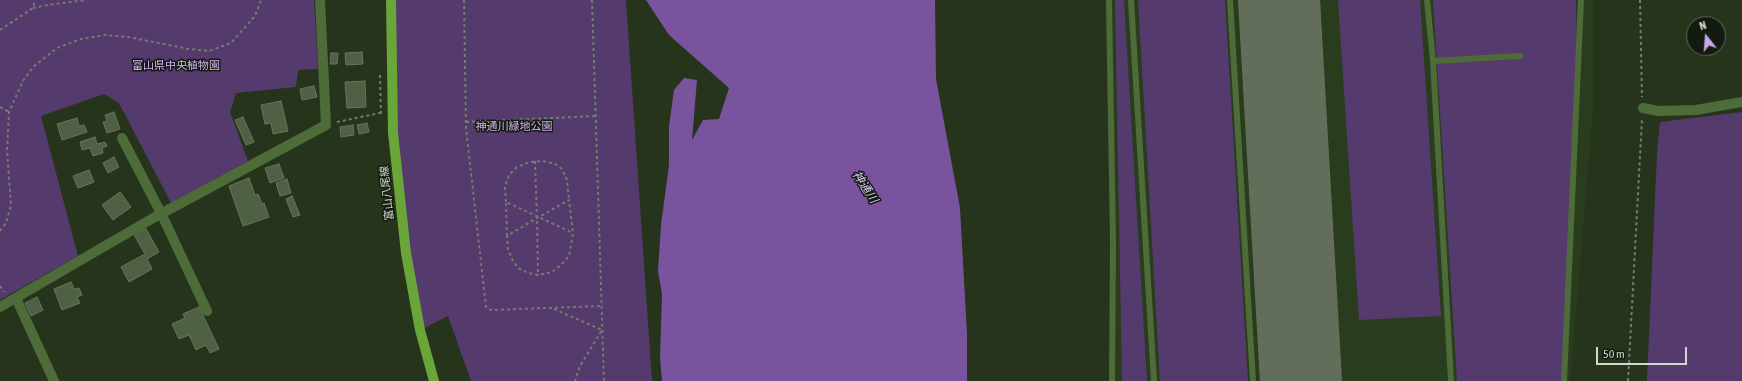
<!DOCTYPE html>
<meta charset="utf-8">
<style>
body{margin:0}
#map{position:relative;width:1742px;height:381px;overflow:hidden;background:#26341c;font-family:"Asap Condensed",sans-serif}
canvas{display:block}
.north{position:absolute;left:1686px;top:16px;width:40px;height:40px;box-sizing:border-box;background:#131a0f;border:1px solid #5e665a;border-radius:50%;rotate:343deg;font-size:11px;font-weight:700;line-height:16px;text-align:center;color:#cfd9ca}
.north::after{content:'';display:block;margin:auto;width:14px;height:18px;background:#c9a5ee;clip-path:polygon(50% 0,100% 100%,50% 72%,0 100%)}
.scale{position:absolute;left:1596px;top:347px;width:91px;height:18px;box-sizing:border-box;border:2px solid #cfd9ca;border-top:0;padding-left:5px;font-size:12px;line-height:14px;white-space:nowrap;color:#cfd9ca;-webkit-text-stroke:3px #131a0f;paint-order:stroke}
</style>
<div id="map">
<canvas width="1742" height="381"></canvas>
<div class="north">N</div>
<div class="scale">50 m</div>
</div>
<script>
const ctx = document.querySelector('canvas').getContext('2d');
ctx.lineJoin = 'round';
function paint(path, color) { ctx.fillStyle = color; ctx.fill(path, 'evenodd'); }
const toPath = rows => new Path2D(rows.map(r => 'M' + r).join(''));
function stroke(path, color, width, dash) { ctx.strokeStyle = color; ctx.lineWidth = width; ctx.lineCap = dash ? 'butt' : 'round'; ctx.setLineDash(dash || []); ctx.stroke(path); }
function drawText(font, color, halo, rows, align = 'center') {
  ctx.font = font + ' "Asap Condensed","Noto Sans JP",sans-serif'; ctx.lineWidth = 3; ctx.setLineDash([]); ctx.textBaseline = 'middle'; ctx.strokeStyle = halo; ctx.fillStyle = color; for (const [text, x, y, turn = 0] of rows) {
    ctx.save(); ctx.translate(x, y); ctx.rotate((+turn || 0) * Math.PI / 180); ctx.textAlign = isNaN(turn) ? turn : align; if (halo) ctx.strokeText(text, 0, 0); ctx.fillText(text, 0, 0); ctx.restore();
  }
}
const built = toPath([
 [1105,0,1593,0,1593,111,1570,381,1115,381]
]);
const green = toPath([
 [0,0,314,0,318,69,298,70,296,87,236,93,230,112,248,161,171,203,119,103,104,94,41,116,78,256,0,300],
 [391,0,626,0,652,381,471,381,448,316,420,330,393,133],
 [1115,0,1124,0,1147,381,1122,381],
 [1138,0,1225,0,1248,381,1160,381],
 [1338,0,1420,0,1441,316,1359,320],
 [1433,0,1576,0,1577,53,1563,381,1457,381],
 [1742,112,1742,381,1647,381,1657,153,1660,122]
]);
const water = toPath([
 [646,0,935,0,936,79,960,208,967,334,967,381,662,381,660,358,662,294,658,271,661,225,669,165,669,126,674,90,684,78,697,80,692,140,703,120,719,119,729,88,669,35]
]);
const taxiway = toPath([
 [1279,3,1280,0]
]);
const runway = toPath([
 [1279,0,1301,381]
]);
const building = toPath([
 [362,52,363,64,346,65,345,53,362,52],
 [331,53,338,53,337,64,330,64,331,53],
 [365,81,366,107,347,108,345,82,365,81],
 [314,86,317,97,302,100,300,89,314,86],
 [281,101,288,131,273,134,271,123,265,124,261,105,281,101],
 [114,112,120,129,107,133,103,122,107,121,105,115,114,112],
 [243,117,254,142,246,145,235,120,243,117],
 [77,118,79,126,84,125,87,132,62,140,57,124,77,118],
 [367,123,369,132,359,134,357,125,367,123],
 [353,125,354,135,341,137,340,127,353,125],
 [95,137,97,144,105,142,107,146,102,148,103,153,93,156,90,148,82,150,80,142,95,137],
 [114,157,119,167,108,173,103,163,114,157],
 [279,164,284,178,270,183,265,168,279,164],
 [89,170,94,182,78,188,73,176,89,170],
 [249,178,255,195,258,194,262,204,264,203,269,217,243,226,229,186,249,178],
 [287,179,291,193,280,196,276,183,287,179],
 [120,192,131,207,113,220,102,205,120,192],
 [292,196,300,215,293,217,286,199,292,196],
 [145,227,159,252,147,259,152,269,129,282,121,267,145,254,133,233,145,227],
 [71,282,74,289,79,288,82,295,77,297,80,303,62,310,54,289,71,282],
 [37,297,43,310,31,316,25,303,37,297],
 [199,307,219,349,210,353,206,345,196,350,189,335,179,339,172,324,185,318,183,314,199,307]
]);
const path = toPath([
 [464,0,466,128,486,307,491,310,602,306],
 [592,0,604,381],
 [1640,0,1642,97],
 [33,8,47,5,86,0],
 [0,30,33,8,35,0],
 [380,75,381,116],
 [0,107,9,112],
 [337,122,380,113],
 [466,122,596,116],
 [535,161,537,218,538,275,528,273,518,268,512,259,508,249,507,236,537,218,569,200,573,233,569,256,561,265,552,272,538,275],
 [506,202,505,187,509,175,517,167,530,162,543,161,555,164,562,169,567,180,569,200],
 [0,231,6,223,11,205,7,150,9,112,23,81,33,67,57,48,81,39,105,35,128,37,189,49,209,51,231,43,255,16,261,0],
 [507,236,506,202,573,233],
 [0,286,4,292],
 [554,309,602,330,580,366,575,381],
 [1628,381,1642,119]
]);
const service = toPath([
 [1109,0,1113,243,1112,381],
 [1131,0,1154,381],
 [1230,0,1253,381],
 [1427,0,1433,61,1451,381],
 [1433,61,1520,56],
 [1564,381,1581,0]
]);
const minor = toPath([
 [1643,108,1658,111,1696,110,1742,102],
 [122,138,161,213,207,311],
 [16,298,54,381],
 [0,307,155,217,326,125,320,0]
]);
const primary = toPath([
 [391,0,393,133,406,253,420,330,434,381]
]);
const parkNames = [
 ["富山県中央植物園",176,66],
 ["神通川緑地公園",514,127]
];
const streetNames = [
 ["富山八尾線",387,193,-96]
];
const waterNames = [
 ["神通川",865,187,57]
];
paint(built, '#293c1d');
paint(green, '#553a6d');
paint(water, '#7a539e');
stroke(taxiway, '#626e5a', 33);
stroke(runway, '#626e5a', 82);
paint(building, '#506045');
stroke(building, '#65765b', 1);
stroke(path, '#727e6b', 2, [3, 3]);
stroke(service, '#4e6b3a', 6);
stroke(minor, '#4e6b3a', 10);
stroke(primary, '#69a539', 10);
drawText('11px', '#d2b4f1', '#131a0f', parkNames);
drawText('11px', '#cfd9ca', '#131a0f', streetNames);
drawText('italic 12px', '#ddc9f2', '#131a0f', waterNames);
</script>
